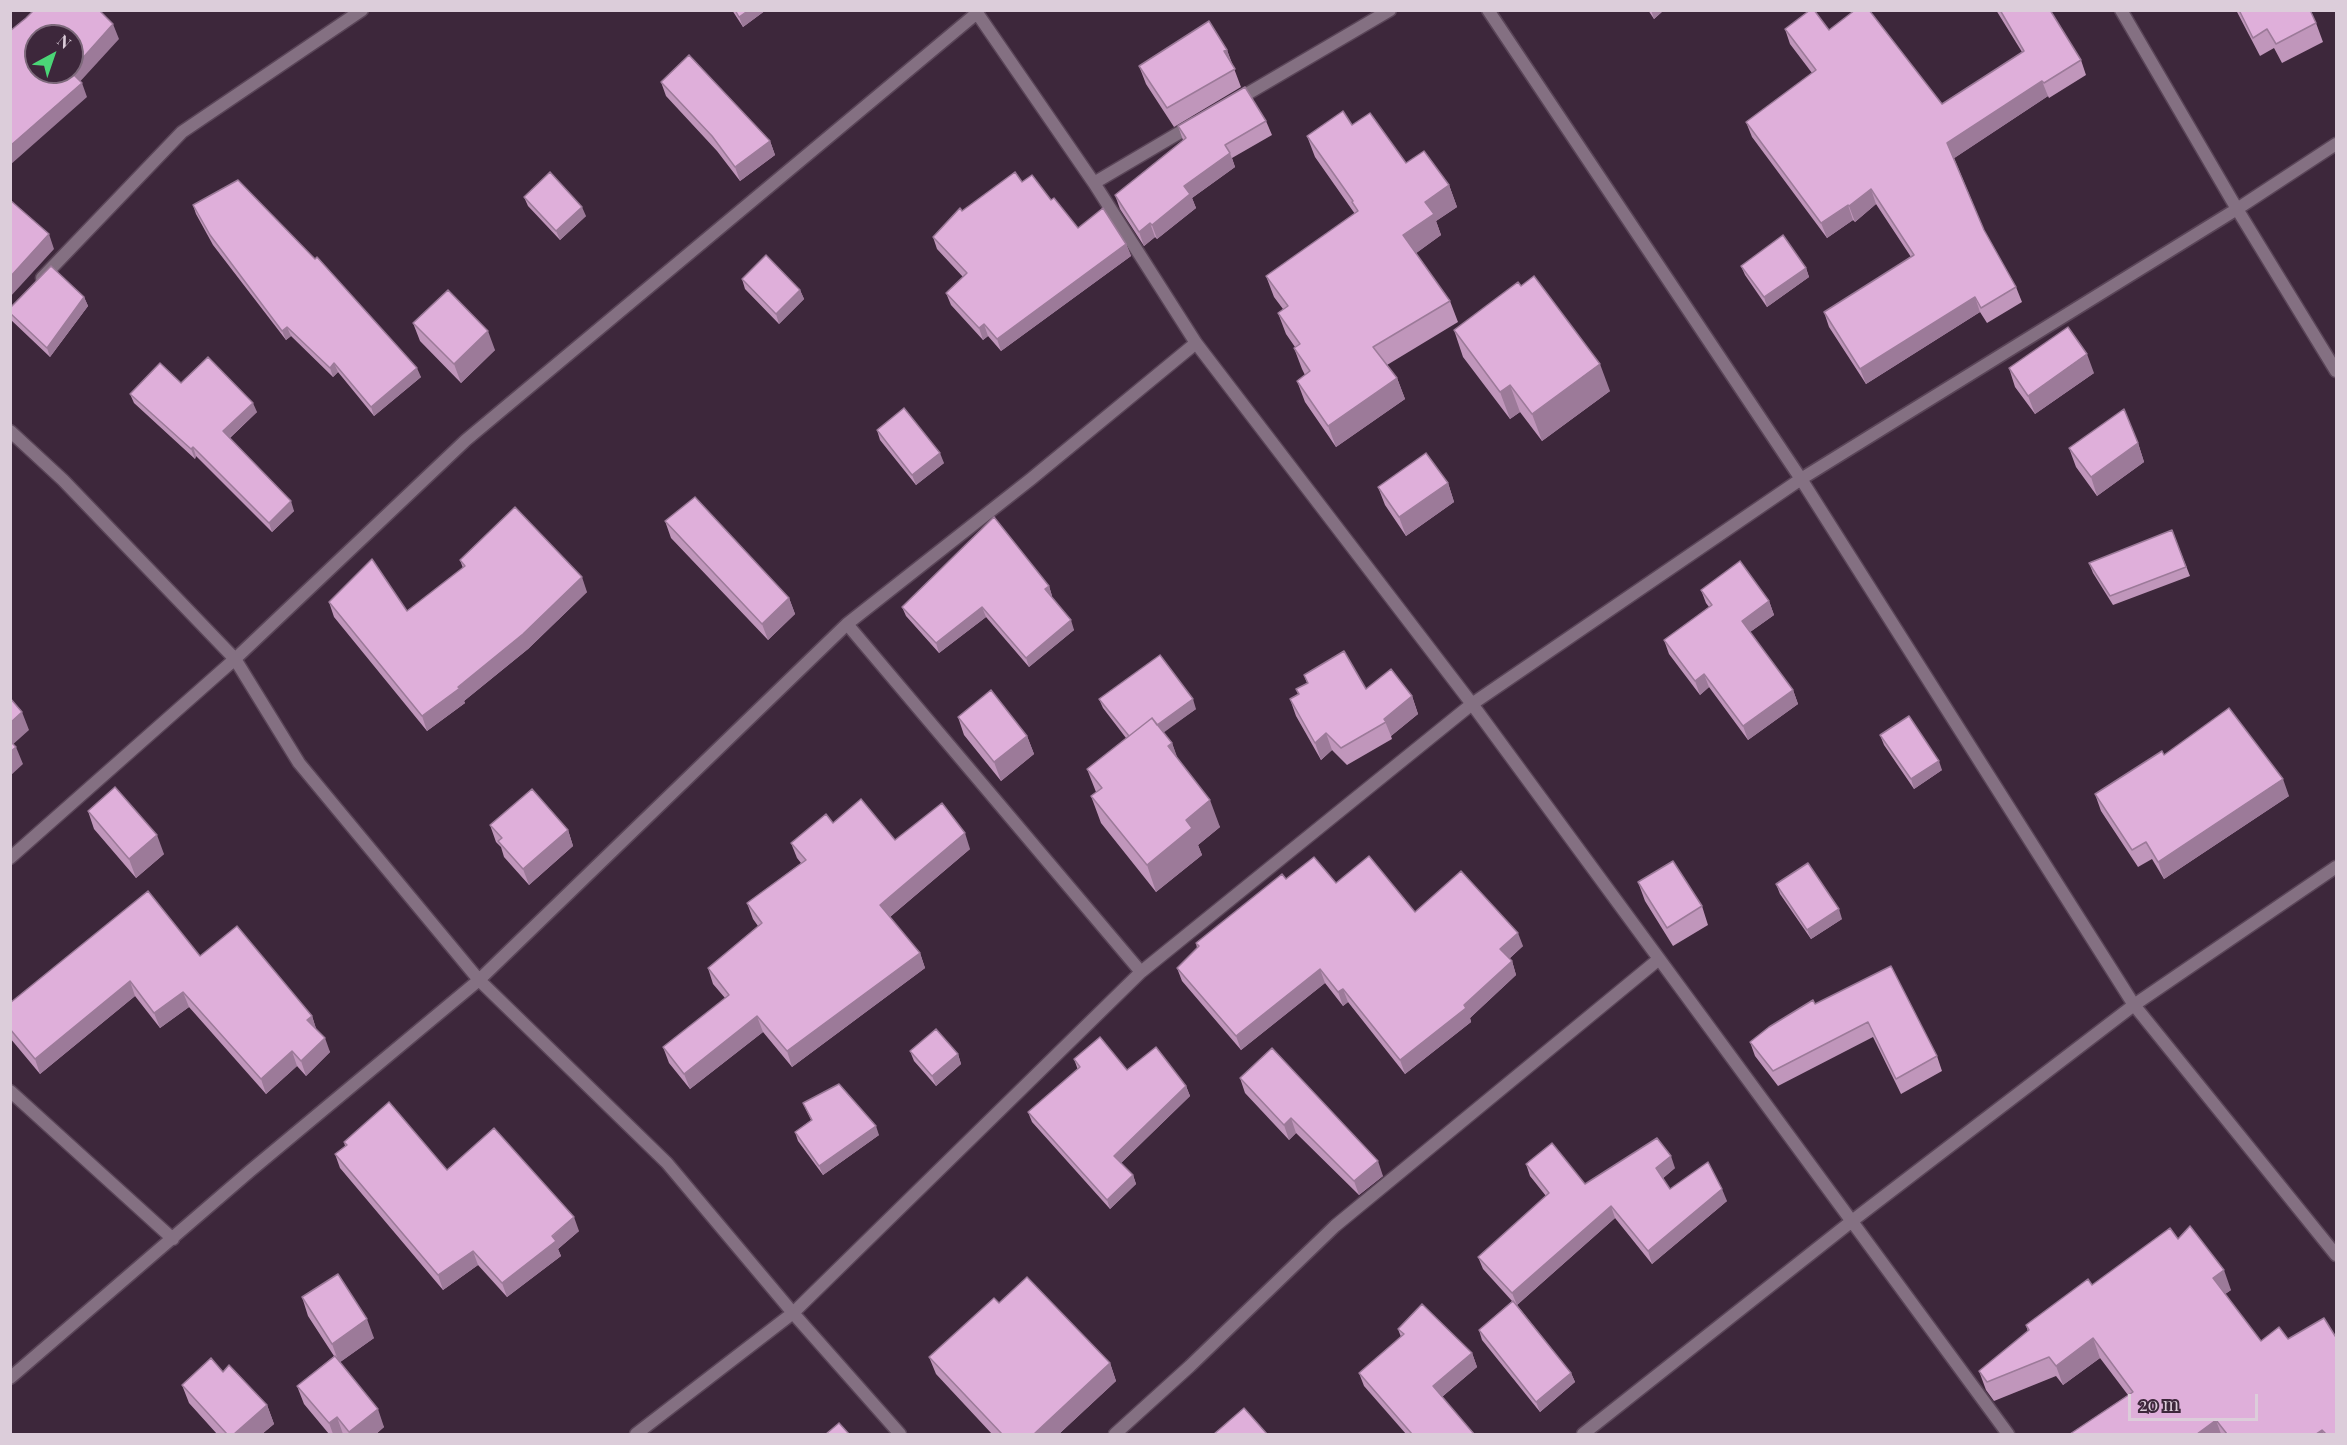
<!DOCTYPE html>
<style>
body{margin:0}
#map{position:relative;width:2347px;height:1445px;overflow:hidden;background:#3d273b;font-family:"Playfair Display",serif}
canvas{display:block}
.frame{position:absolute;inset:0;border:12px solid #dccdda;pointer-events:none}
.north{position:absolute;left:24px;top:24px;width:60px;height:60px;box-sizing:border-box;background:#3d273b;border:2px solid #7d697b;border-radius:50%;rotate:40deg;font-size:16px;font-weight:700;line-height:24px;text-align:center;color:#dccdda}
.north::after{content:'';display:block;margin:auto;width:21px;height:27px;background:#4bd677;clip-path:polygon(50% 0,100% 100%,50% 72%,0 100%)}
.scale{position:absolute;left:2128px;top:1394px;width:130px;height:27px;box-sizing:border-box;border:3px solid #dccdda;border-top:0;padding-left:8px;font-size:18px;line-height:21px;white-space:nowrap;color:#dccdda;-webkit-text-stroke:4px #3d273b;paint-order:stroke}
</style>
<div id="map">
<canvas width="2347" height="1445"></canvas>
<div class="frame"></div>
<div class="north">N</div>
<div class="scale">20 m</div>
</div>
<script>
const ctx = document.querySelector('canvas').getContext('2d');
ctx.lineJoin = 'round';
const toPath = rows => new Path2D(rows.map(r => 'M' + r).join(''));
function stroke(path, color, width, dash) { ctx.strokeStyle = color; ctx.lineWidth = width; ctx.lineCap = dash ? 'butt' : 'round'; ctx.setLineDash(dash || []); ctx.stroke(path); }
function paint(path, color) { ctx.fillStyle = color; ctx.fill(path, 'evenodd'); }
const minor = toPath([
 [975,10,1094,183,1196,343,1472,704,2008,1434],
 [1488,10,1801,479,2134,1005,2336,1255],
 [2121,10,2237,209,2336,371],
 [1235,101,1390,10],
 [1094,183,1194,124],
 [42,278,182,132,362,10],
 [10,431,63,480,235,659,299,763,479,980,667,1163,793,1313,900,1434],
 [847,624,1141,972],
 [10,858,235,659,466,440,977,13],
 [10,1091,173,1239],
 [10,1378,250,1171,479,980,847,624,1031,479,1196,343],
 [636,1434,793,1313,1141,972,1472,704,1801,479,2237,209,2336,144],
 [1115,1434,1190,1366,1335,1226,1659,959],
 [1583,1434,1852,1221,2134,1005,2336,867]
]);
const wall = toPath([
 [732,10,766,10,743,27],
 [1648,10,1664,10,1654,19],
 [1996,10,2050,10,2081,60,2086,75,2049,98,2048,96,1954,158,1984,230,2016,287,2022,302,1987,323,1980,312,1866,384,1829,327,1824,312,1911,257,1876,204,1855,222,1853,220,1827,238,1752,137,1746,122,1812,73,1790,44,1785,29,1829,30,1942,104,2022,52],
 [2236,10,2310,10,2316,23,2323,42,2282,63,2274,48,2260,56],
 [1227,50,1241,87,1174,127,1146,84,1139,66],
 [661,82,770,141,775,155,740,181,717,151,666,96],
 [1266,121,1272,135,1232,158,1235,167,1192,198,1196,208,1157,239,1155,237,1144,246,1120,209,1115,195,1183,140,1178,126],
 [1352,125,1406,163,1449,185,1457,207,1436,221,1441,235,1416,253,1450,301,1458,322,1387,365,1397,378,1405,399,1336,447,1305,402,1297,381,1305,375,1302,369,1294,348,1295,347,1286,334,1278,313,1283,309,1274,297,1266,276,1355,214,1315,157,1307,136],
 [1022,182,1051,200,1078,228,1126,244,1131,256,1001,351,988,336,983,340,951,305,946,293,963,277,937,249,933,237,962,211],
 [524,197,586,216,560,240,528,206],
 [193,205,421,377,374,416,338,372,333,377,291,336,286,340,213,245,196,214],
 [1741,266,1806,268,1809,277,1767,307,1745,275],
 [742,279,800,290,804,299,779,324,745,289],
 [84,297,88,306,50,357,10,319,10,307],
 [413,323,495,350,461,383,420,341],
 [1454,330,1610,391,1542,441,1520,412,1510,419,1463,357],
 [2009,368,2094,373,2035,414,2015,387],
 [181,383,257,412,230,438,294,511,272,532,196,456,195,459,134,403,130,394],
 [877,430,944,463,916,485,880,440],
 [2138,443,2144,462,2097,496,2076,467,2069,448],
 [1448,483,1454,502,1406,536,1385,505,1378,487],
 [665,521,789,598,795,614,768,640,671,538],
 [2172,530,2190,576,2113,605,2093,573,2089,563],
 [460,560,587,592,528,649,464,701,465,703,427,731,334,617,329,602,407,611,463,568],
 [1049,586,1052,596,1051,596,1074,630,1029,667,986,617,939,653,906,616,902,607],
 [1701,590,1769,601,1774,615,1750,632,1793,690,1798,704,1748,740,1709,687,1700,695,1669,654,1664,640,1709,607,1706,603],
 [1304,675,1366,689,1412,696,1418,714,1391,736,1392,739,1347,765,1332,750,1321,760,1296,716,1290,699,1298,694,1296,689,1307,683],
 [1099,699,1196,709,1163,732,1172,743,1177,758,1220,827,1198,845,1202,855,1156,892,1101,823,1091,796,1096,792,1087,769,1126,738,1103,708],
 [958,717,1027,736,1034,754,1001,781,964,735],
 [1880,735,1942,770,1914,789,1884,745],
 [2164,755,2289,796,2164,879,2152,859,2138,867,2101,811,2095,794],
 [88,811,164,854,136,878,94,829],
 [833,823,895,840,970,849,890,917,920,953,925,968,792,1067,763,1032,690,1089,669,1063,663,1047,725,998,713,984,708,968,758,926,753,919,747,903,801,863,797,858,791,843],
 [490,825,568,830,573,846,529,885,504,857,501,847,496,842],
 [1286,879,1336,883,1415,912,1523,946,1509,959,1512,961,1516,975,1470,1018,1471,1022,1405,1074,1348,1002,1343,1006,1325,983,1241,1050,1182,981,1177,968,1197,948,1196,943],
 [1638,882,1702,906,1708,925,1673,946,1645,901],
 [1776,884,1842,919,1811,939,1780,894],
 [200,956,312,1016,316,1029,330,1052,306,1076,297,1066,266,1094,189,1007,160,1028,135,996,40,1074,10,1038,10,1003],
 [1891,966,1937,1056,1942,1071,1901,1094,1873,1037,1778,1086,1755,1056,1750,1042,1815,1004],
 [910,1051,958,1054,961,1064,936,1086,914,1061],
 [1074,1059,1127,1070,1186,1086,1190,1096,1121,1163,1133,1175,1136,1184,1110,1209,1032,1122,1028,1112,1078,1070],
 [1240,1078,1383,1176,1359,1195,1296,1133,1289,1140,1245,1093],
 [803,1103,879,1135,823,1175,798,1141,795,1132,811,1120],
 [344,1142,447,1170,579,1231,558,1249,561,1256,507,1297,478,1265,443,1290,340,1168,335,1154,345,1146],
 [1526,1164,1585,1184,1675,1168,1663,1178,1670,1189,1727,1201,1652,1264,1615,1218,1517,1305,1571,1373,1575,1382,1540,1412,1482,1340,1479,1330,1512,1301,1483,1269,1478,1257,1546,1196,1530,1176],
 [2178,1239,2231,1290,2225,1294,2261,1341,2337,1434,2070,1434,2128,1395,2100,1358,2063,1385,2056,1376,1994,1401,1986,1390,1979,1371,2028,1332,2026,1325,2092,1285],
 [302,1297,374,1338,340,1362,384,1427,376,1434,329,1434,304,1404,297,1386,334,1356,308,1316],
 [999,1303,1110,1363,1116,1381,1059,1434,992,1434,936,1374,929,1357],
 [1398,1329,1472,1353,1477,1367,1442,1397,1474,1434,1406,1434,1364,1386,1359,1373,1401,1337],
 [223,1372,267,1405,274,1424,262,1434,217,1434,189,1403,182,1385]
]);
const shadedWall = toPath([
 [749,10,766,10,743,27,739,17],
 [1651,10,1664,10,1654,19],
 [113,24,119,39,76,86,72,70],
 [1227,50,1233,68,1224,51],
 [2042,81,2048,96,1953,159,1947,143],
 [82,83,87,97,10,165,10,146],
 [770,141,775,155,740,181,735,167],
 [1230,153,1235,167,1192,198,1196,208,1157,239,1152,225,1184,186],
 [1449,185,1457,207,1436,221,1441,235,1411,257,1403,235,1425,202],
 [1871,189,1876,204,1855,222,1849,206],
 [1848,205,1853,220,1827,238,1821,223],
 [582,207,586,216,560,240,556,231],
 [1150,223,1155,237,1144,246,1139,232],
 [49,234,54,249,10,297,10,277],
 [1126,244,1131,256,1001,351,997,339],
 [1806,268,1809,277,1767,307,1764,297],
 [800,290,804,299,779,324,776,314],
 [84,297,88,306,50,357,47,348],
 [1975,297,1980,312,1866,384,1860,369],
 [984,324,988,336,983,340,979,328],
 [287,327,291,336,286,340,282,331],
 [488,331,495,350,461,383,454,364],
 [2087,354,2094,373,2035,414,2028,396],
 [334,363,338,372,333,377,330,368],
 [1600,364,1610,391,1542,441,1532,414],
 [417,368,421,377,374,416,371,407],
 [1397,378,1405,399,1336,447,1328,426],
 [1510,385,1520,412,1510,419,1500,392],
 [253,403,257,412,227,440,223,431],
 [2138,443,2144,462,2097,496,2091,477],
 [193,447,196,456,195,459,191,449],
 [940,453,944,463,916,485,912,475],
 [1448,483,1454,502,1406,536,1399,517],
 [291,501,294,511,272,532,269,523],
 [582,577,587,592,528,649,464,701,465,703,427,731,422,716,458,687],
 [1049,586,1052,596,1049,598,1045,589],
 [789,598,795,614,768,640,762,624],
 [1769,601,1774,615,1746,635,1742,621],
 [982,607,986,617,939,653,936,643],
 [1071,620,1074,630,1029,667,1026,658],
 [1704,674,1709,687,1700,695,1695,681],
 [1793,690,1798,704,1748,740,1743,726],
 [1412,696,1418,714,1391,736,1384,719],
 [1193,699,1196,709,1137,752,1133,742],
 [22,712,29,730,10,747,10,723],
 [1326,733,1332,750,1321,760,1315,743],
 [1027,736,1034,754,1001,781,994,762],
 [1172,743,1182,770,1168,746],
 [16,747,23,764,10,776,10,752],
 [1939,761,1942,770,1914,789,1911,779],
 [2283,779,2289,796,2164,879,2158,862],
 [1210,800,1220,827,1198,845,1202,855,1156,892,1147,865,1186,820],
 [568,830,573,846,529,885,523,869],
 [965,833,970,849,885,921,880,905],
 [157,835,164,854,136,878,129,859],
 [1839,909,1842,919,1811,939,1807,930],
 [1518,933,1523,946,1505,962,1500,949],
 [920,953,925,968,792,1067,787,1051],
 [1512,961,1516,975,1470,1018,1471,1022,1405,1074,1400,1060,1464,1005],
 [1320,969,1325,983,1241,1050,1236,1036],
 [130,981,135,996,40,1074,35,1059],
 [1343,989,1348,1002,1343,1006,1338,992],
 [183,992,189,1007,160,1028,154,1013],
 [312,1016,317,1031,307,1020],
 [757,1016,763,1032,690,1089,684,1074],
 [325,1038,330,1052,306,1076,301,1061],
 [292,1051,297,1066,266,1094,261,1079],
 [958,1054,961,1064,936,1086,932,1076],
 [1186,1086,1190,1096,1118,1166,1114,1156],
 [1291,1118,1296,1133,1289,1140,1284,1125],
 [876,1126,879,1135,823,1175,819,1166],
 [1671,1156,1675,1168,1661,1180,1656,1168],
 [1378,1161,1383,1176,1359,1195,1354,1181],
 [1133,1175,1136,1184,1110,1209,1107,1200],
 [1722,1189,1727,1201,1652,1264,1648,1251],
 [1611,1206,1615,1218,1517,1305,1512,1293],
 [574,1217,579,1231,558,1249,561,1256,507,1297,502,1283],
 [473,1251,478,1265,443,1290,438,1275],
 [2224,1270,2231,1290,2221,1297,2213,1278],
 [367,1319,374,1338,339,1363,332,1344],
 [2093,1338,2100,1358,2063,1385,2056,1366],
 [1472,1353,1477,1367,1438,1400,1433,1386],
 [1110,1363,1116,1381,1059,1434,1034,1434],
 [1571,1373,1575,1382,1540,1412,1536,1402],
 [267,1405,274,1424,262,1434,234,1434],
 [378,1409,384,1427,376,1434,349,1434,349,1432],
 [337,1417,343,1434,333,1434,329,1423],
 [2216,1420,2221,1434,2197,1434],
 [2322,1430,2324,1434,2316,1434]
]);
const building = toPath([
 [34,10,99,10,113,24,72,70,72,36,36,36,36,72,71,72,82,83,10,146,10,31,26,18,34,10],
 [735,10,749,10,739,17,735,10],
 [1810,10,1814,10,1829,30,1855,10,1869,10,1942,104,2024,51,2000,10,2050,10,2081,60,2044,83,2042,81,1947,143,1984,230,2016,287,1981,308,1975,297,1860,369,1824,312,1914,255,1871,189,1849,206,1848,205,1821,223,1746,122,1816,70,1785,29,1810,10],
 [2239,10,2310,10,2316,23,2276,44,2267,29,2253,38,2239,10],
 [1209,21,1227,50,1224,51,1235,69,1167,108,1139,66,1209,21],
 [689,55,770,141,735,167,712,136,661,82,689,55],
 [1245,87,1266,121,1225,145,1230,153,1184,186,1190,194,1152,225,1150,223,1139,232,1115,195,1186,138,1178,126,1245,87],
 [1343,111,1352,125,1370,113,1406,163,1424,151,1449,185,1425,202,1434,214,1403,235,1450,301,1373,347,1397,378,1328,426,1297,381,1310,371,1294,348,1300,344,1278,313,1288,306,1266,276,1358,211,1352,202,1353,201,1307,136,1343,111],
 [550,172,582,207,556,231,524,197,550,172],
 [1015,172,1022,182,1032,175,1051,200,1054,198,1078,228,1103,208,1126,244,997,339,984,324,979,328,946,293,967,273,933,237,960,208,962,211,1015,172],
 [238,180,315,259,317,257,417,368,371,407,334,363,330,368,287,327,282,331,210,235,193,205,238,180],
 [10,200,49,234,10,277,10,200],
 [1783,235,1806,268,1764,297,1741,266,1783,235],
 [766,255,800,290,776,314,742,279,766,255],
 [51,266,84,297,47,348,10,313,10,307,12,306,51,266],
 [1534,276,1600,364,1532,414,1510,385,1500,392,1454,330,1518,282,1521,286,1534,276],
 [448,290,488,331,454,364,413,323,448,290],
 [2068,327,2087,354,2028,396,2009,368,2068,327],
 [208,357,253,403,223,431,291,501,269,523,193,447,191,449,130,394,160,363,181,383,208,357],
 [904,408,940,453,912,475,877,430,904,408],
 [2124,409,2138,443,2091,477,2069,448,2124,409],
 [1426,453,1448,483,1399,517,1378,487,1426,453],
 [695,497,789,598,762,624,665,521,695,497],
 [515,507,582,577,523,634,458,687,460,688,422,716,329,602,372,559,407,611,465,566,460,560,515,507],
 [994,517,1049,586,1045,589,1071,620,1026,658,982,607,936,643,902,607,994,517],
 [2172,530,2186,567,2110,596,2089,563,2172,530],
 [1740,561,1769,601,1742,621,1793,690,1743,726,1704,674,1695,681,1664,640,1712,605,1701,590,1740,561],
 [1344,651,1366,689,1391,669,1412,696,1384,719,1386,722,1341,748,1326,733,1315,743,1290,699,1299,694,1296,689,1308,683,1304,675,1344,651],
 [1160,655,1193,699,1157,725,1152,718,1129,736,1099,699,1160,655],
 [991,690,1027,736,994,762,958,717,991,690],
 [10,698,22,712,10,723,10,698],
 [2229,708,2283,779,2158,862,2146,842,2132,850,2095,794,2162,751,2164,755,2229,708],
 [1909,716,1939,761,1911,779,1880,735,1909,716],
 [1152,718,1172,743,1168,746,1210,800,1186,820,1192,828,1147,865,1091,796,1102,788,1087,769,1152,718],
 [10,741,16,747,10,752,10,741],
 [115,787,157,835,129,859,88,811,115,787],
 [532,789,568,830,523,869,498,841,502,838,490,825,532,789],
 [861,799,895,840,942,803,965,833,880,905,920,953,787,1051,757,1016,684,1074,663,1047,729,995,708,968,762,923,747,903,806,860,791,843,826,814,833,823,861,799],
 [1369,856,1415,912,1461,871,1518,933,1500,949,1512,961,1464,1005,1466,1008,1400,1060,1343,989,1338,992,1320,969,1236,1036,1177,968,1199,946,1196,943,1282,874,1286,879,1314,857,1336,883,1369,856],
 [1673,861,1702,906,1667,928,1638,882,1673,861],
 [1808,863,1839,909,1807,930,1776,884,1808,863],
 [148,891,200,956,237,926,312,1016,307,1020,325,1038,301,1061,292,1051,261,1079,183,992,154,1013,130,981,35,1059,10,1029,10,1003,148,891],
 [1891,966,1937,1056,1896,1079,1868,1022,1773,1071,1750,1042,1769,1027,1813,1000,1815,1004,1891,966],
 [936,1029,958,1054,932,1076,910,1051,936,1029],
 [1100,1037,1127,1070,1156,1047,1186,1086,1114,1156,1133,1175,1107,1200,1028,1112,1080,1067,1074,1059,1100,1037],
 [1272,1048,1378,1161,1354,1181,1291,1118,1284,1125,1240,1078,1272,1048],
 [839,1084,876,1126,819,1166,795,1132,812,1120,803,1103,839,1084],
 [389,1102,447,1170,494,1128,574,1217,552,1236,556,1241,502,1283,473,1251,438,1275,335,1154,347,1145,344,1142,389,1102],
 [1657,1138,1671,1156,1656,1168,1670,1189,1708,1162,1722,1189,1648,1251,1611,1206,1512,1293,1478,1257,1549,1193,1526,1164,1552,1143,1585,1184,1657,1138],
 [2190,1226,2224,1270,2213,1278,2261,1341,2279,1327,2288,1339,2324,1318,2337,1339,2337,1434,2326,1434,2322,1430,2316,1434,2227,1434,2216,1420,2197,1434,2070,1434,2133,1392,2093,1338,2056,1366,2049,1357,1987,1382,1979,1371,2029,1330,2026,1325,2088,1279,2092,1285,2170,1228,2178,1239,2190,1226],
 [338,1274,367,1319,332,1344,302,1297,338,1274],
 [1027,1277,1110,1363,1034,1434,1002,1434,929,1357,994,1298,999,1303,1027,1277],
 [1513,1301,1571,1373,1536,1402,1479,1330,1513,1301],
 [1422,1304,1472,1353,1433,1386,1474,1434,1412,1434,1359,1373,1404,1334,1398,1329,1422,1304],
 [335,1356,378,1409,349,1432,337,1417,329,1423,297,1386,335,1356],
 [211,1358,223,1372,229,1365,267,1405,234,1434,227,1434,182,1385,211,1358],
 [1244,1408,1267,1434,1214,1434,1244,1408],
 [839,1423,849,1434,826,1434,839,1423]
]);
stroke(minor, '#5a4558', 15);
stroke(minor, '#847082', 12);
paint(wall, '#c096bb');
paint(shadedWall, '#9c7a99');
paint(building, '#dfafda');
stroke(building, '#9c7a99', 1.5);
</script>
